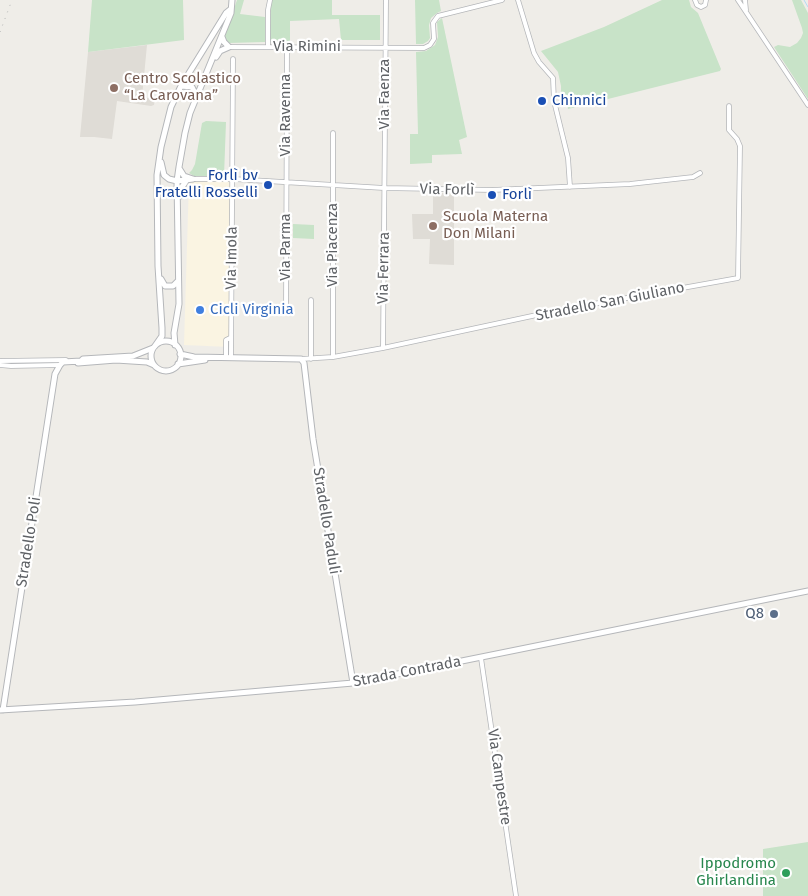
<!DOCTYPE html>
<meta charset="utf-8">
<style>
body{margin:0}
canvas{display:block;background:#efede8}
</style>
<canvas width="808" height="896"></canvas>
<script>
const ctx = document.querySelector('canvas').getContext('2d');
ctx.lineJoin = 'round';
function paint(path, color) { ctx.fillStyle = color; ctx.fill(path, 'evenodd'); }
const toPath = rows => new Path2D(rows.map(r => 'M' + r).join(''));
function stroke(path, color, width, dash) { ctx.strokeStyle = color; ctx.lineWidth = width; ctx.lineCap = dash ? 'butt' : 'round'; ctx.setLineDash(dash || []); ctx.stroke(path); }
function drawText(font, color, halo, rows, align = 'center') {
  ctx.font = font + ' "Fira Sans",sans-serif'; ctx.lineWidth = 4.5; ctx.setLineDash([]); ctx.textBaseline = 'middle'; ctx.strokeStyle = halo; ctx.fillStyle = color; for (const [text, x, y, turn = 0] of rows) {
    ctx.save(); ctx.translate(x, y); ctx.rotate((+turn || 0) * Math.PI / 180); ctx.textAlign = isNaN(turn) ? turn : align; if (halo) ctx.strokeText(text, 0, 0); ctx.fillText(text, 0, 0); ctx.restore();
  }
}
const commercial = toPath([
 [230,180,230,347,184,345,189,181]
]);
const education = toPath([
 [147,45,142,97,155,99,154,105,151,106,117,101,112,139,94,137,80,137,88,52],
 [433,193,454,193,454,265,429,264,430,239,413,239,412,214,433,214]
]);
const green = toPath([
 [92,0,183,0,184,40,88,52],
 [237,0,244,0,240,14,265,17,265,42,228,43,224,38],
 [272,0,332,0,332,15,380,15,380,40,341,40,339,19,290,21,290,42,270,42,271,5],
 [415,0,439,0,441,11,437,13,431,18,429,25,430,38,428,41,423,44,416,44],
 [662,0,689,0,691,7,698,13,721,69,720,71,568,109,567,104,562,103,561,100,561,86,558,72,541,51,604,27],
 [792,0,801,0,808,13,808,99,774,47,778,45,790,47,797,43,801,38,803,33,802,28],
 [442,18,467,137,459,140,462,154,432,155,432,163,410,164,410,134,418,134,416,52,426,51,435,45,438,37,437,22],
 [206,121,226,122,224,176,194,176,189,173,192,170,195,164,202,123],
 [293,224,314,225,314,239,293,238],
 [808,842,808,896,763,896,763,849]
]);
const stream = toPath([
 [804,0,808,7]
]);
const minor = toPath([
 [518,0,534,53,539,62,553,78,554,101,568,158,570,187],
 [695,0,697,5,701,7,705,5,706,0],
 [738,0,808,105],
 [745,0,746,10],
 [229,47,424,48,430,45,434,39,433,23,438,16,502,0],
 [268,47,268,10,270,0],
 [193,179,233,179,384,188,492,190,630,184,693,177,700,173],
 [286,312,287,47],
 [383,348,386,0],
 [333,357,333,133],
 [226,358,226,340,230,338],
 [231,358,233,59],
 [301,359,333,357,383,348,560,310,738,278,740,146,737,139,729,130,729,106],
 [311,359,311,300],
 [0,361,66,360],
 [0,365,11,366,60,365],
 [481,658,516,896]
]);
const tertiary = toPath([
 [216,57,220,51,229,47,224,42,222,37],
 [181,86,192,87,195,93,194,97],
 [161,162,164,175,169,179,177,181,193,179],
 [179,168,184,176,193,179],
 [180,196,180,190,186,181],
 [161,279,165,286,173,286,178,281],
 '151 356a15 15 0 1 1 30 0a15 15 0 1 1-30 0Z',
 [175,345,174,333,179,304,177,181,179,167,185,133,190,113,231,13,232,0],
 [155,346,162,336,162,328,158,266,157,175,161,147,171,107,181,86,226,13,231,9],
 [180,354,194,357,301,359,304,363,313,439,353,683],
 [78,363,116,360,147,362,154,365],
 [178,364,205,360],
 [60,365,63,362,81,361,83,359,133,356,153,348],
 [0,710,135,702,353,683,808,591],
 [3,710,55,374,60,365]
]);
const rail = toPath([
 [0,32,12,0]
]);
const markers = [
 [114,88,5,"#8d6e63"],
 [542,101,5,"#1a4fb4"],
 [268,185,5,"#1a4fb4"],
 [492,195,5,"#1a4fb4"],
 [433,226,5,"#8d6e63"],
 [200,310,5,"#3f7fe0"],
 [774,614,5,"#5c6f8a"],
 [786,873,5,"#2e9e5b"]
];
const streetNames = [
 ["Via Rimini",307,47],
 ["Via Faenza",385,94,-90],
 ["Via Ravenna",286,115,-90],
 ["Via Forlì",447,190,1],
 ["Via Piacenza",333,245,-90],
 ["Via Parma",286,247,-90],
 ["Via Imola",232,258,-89],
 ["Via Ferrara",384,268,-89],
 ["Stradello San Giuliano",610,302,-11],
 ["Stradello Paduli",326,521,81],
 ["Stradello Poli",29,542,-81],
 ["Strada Contrada",407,672,-11],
 ["Via Campestre",499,777,82]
];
const educationNames = [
 ["Centro Scolastico",124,79],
 ["“La Carovana”",124,96],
 ["Scuola Materna",443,217],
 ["Don Milani",443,234]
];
const transitNames = [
 ["Chinnici",552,101],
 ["Forlì bv",258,176,"right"],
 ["Fratelli Rosselli",258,193,"right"],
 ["Forlì",502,195]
];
const shopNames = [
 ["Cicli Virginia",210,310]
];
const serviceNames = [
 ["Q8",764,614]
];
const leisureNames = [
 ["Ippodromo",776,864],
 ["Ghirlandina",776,881]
];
paint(commercial, '#faf4e2');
paint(education, '#dfdcd6');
paint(green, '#c8e3c8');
stroke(stream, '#b2daf5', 1);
stroke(minor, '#b5b7ba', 5.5);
stroke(tertiary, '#b5b7ba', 7);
stroke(minor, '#fff', 4);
stroke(tertiary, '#fff', 5);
stroke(rail, '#b3b4b4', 1, [1, 6]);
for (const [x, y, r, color] of markers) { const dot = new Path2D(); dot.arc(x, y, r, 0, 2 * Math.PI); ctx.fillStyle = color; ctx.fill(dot); stroke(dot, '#fff', 2); }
drawText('15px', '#5f6266', '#fff', streetNames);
drawText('15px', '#785e54', '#fff', educationNames, 'left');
drawText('15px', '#164399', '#fff', transitNames, 'left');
drawText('15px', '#366cbe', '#fff', shopNames, 'left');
drawText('15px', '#4e5e75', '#fff', serviceNames, 'right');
drawText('15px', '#27864d', '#fff', leisureNames, 'right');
</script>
